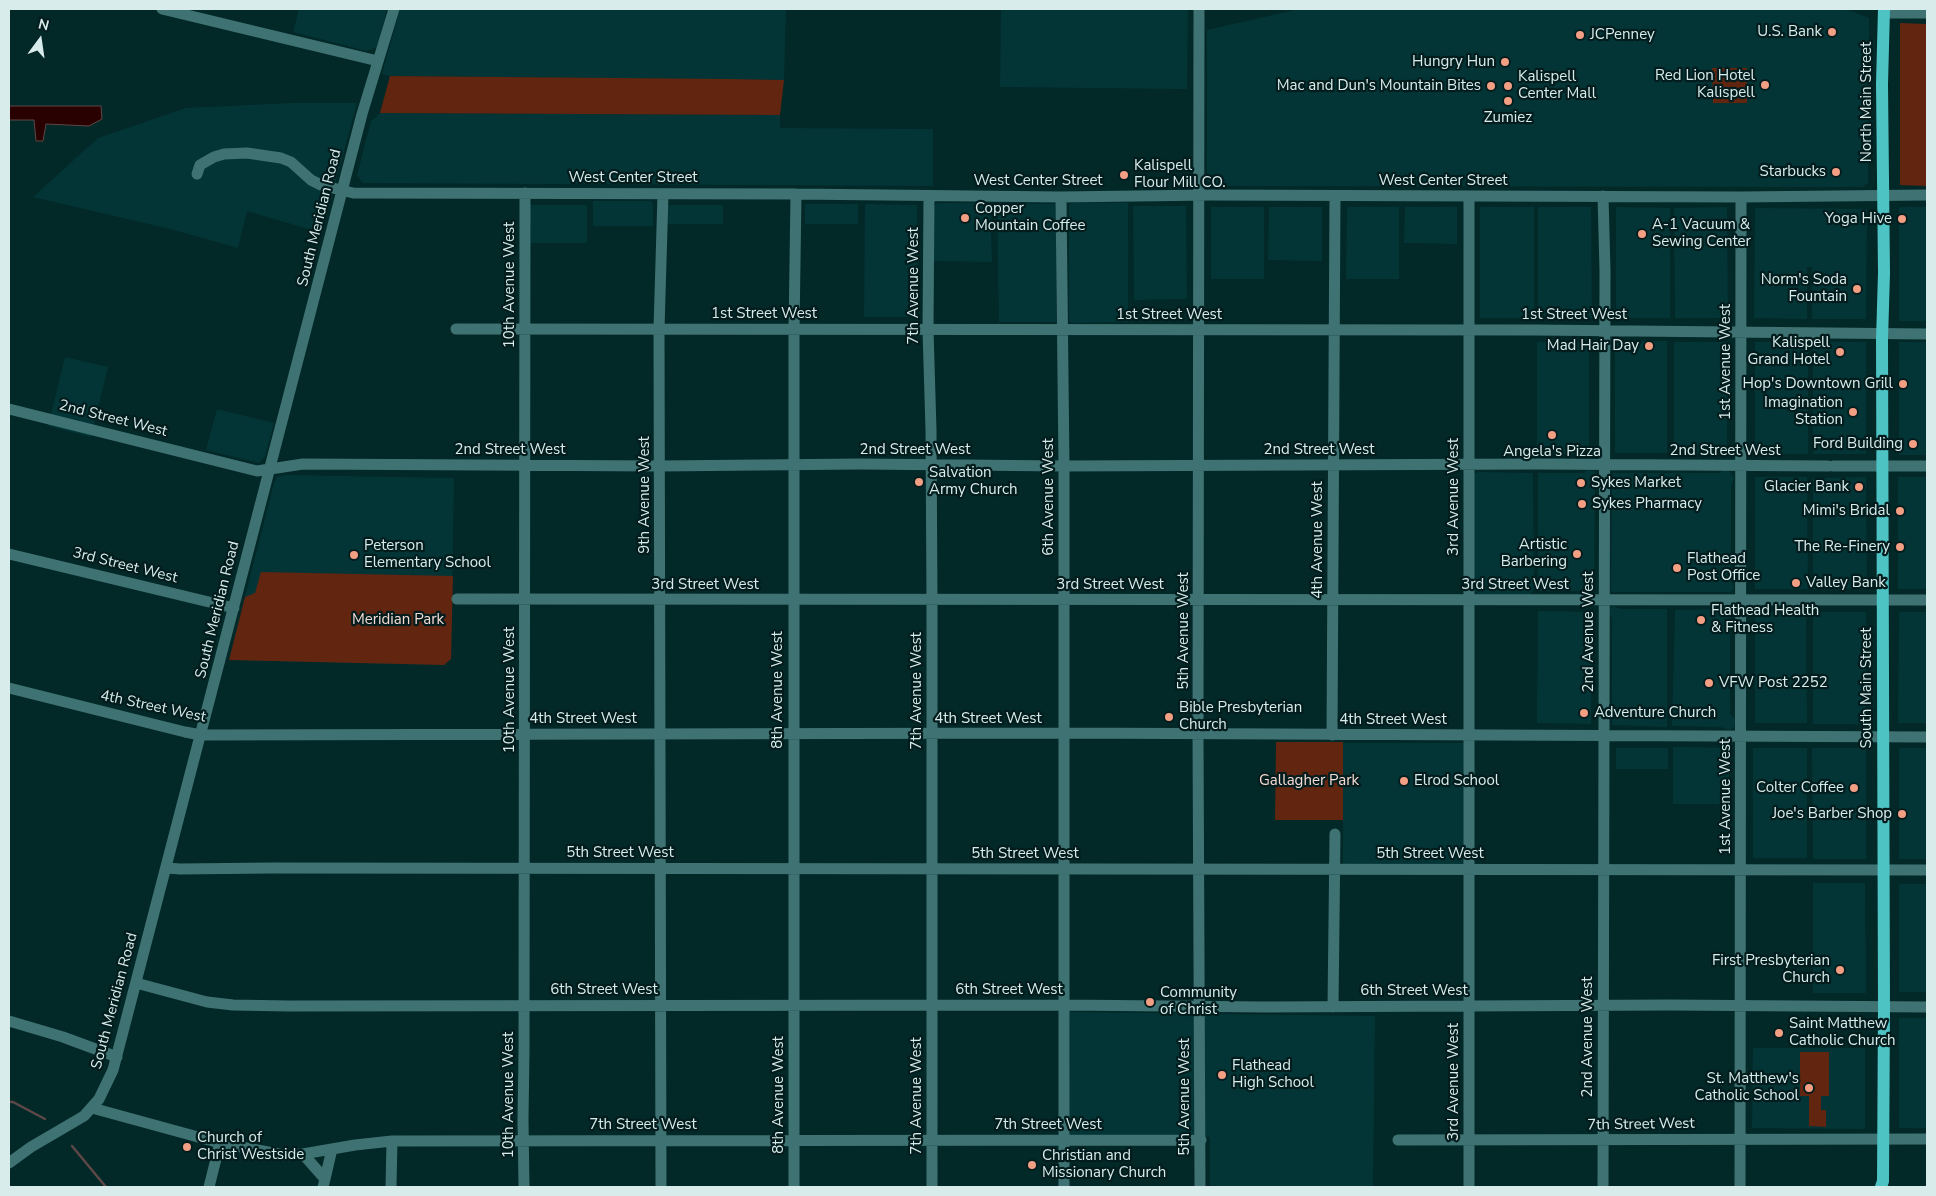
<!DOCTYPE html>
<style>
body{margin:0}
#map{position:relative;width:1936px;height:1196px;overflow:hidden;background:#032828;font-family:"Nunito Sans",sans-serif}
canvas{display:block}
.frame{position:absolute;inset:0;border:10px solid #d9ecec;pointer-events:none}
.north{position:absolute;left:15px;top:15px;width:50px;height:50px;-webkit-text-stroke:4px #031d1e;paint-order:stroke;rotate:14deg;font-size:14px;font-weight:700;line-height:20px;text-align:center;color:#d9ecec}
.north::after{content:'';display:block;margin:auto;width:18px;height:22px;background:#d9ecec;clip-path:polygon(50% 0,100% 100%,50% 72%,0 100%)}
</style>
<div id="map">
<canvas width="1936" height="1196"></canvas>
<div class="frame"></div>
<div class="north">N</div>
</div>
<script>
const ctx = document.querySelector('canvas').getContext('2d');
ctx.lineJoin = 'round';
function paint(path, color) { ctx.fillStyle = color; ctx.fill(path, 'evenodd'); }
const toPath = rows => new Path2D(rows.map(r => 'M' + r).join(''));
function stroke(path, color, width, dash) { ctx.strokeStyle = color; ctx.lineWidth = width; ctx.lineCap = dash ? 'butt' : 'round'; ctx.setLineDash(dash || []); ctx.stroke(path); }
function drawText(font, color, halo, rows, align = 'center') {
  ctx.font = font + ' "Nunito Sans",sans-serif'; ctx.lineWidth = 4.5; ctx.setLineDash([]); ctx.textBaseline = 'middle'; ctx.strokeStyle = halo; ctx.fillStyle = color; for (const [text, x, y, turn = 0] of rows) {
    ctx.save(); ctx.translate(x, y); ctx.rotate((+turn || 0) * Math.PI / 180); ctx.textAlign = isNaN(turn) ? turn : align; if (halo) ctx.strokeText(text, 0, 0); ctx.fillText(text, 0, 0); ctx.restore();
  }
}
const built = toPath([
 [299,9,387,9,377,47,367,51,293,32],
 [400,9,786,9,784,80,390,76,382,74],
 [1001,9,1188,9,1187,89,1000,87],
 [1299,9,1844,9,1854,12,1869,18,1868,183,1863,187,1860,187,1217,186,1211,185,1207,179,1207,30],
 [292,103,357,103,322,233,247,211,238,248,174,230,33,197,98,138,186,108],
 [380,113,780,115,780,128,933,129,933,186,363,183,357,175,371,121],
 [593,201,651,201,653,204,653,226,593,226],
 [938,203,990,203,992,262,933,261,933,206],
 [997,203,1056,204,1056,322,999,322],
 [1072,203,1128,203,1128,322,1072,323,1069,321,1069,205],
 [805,204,858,204,858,224,805,224],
 [865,204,917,205,917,317,864,317],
 [530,205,587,205,587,243,530,243],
 [665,205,723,205,723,224,665,224],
 [1133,206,1186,206,1187,299,1134,300],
 [1211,207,1264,207,1264,279,1211,279],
 [1269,207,1322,207,1322,261,1268,260],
 [1347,207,1399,207,1399,279,1346,279],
 [1405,207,1457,207,1457,244,1404,243],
 [1480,207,1534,207,1534,318,1480,318],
 [1538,207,1591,207,1592,318,1538,318],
 [1616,207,1670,208,1670,318,1616,318],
 [1727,207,1728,318,1675,318,1674,208],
 [1899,207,1927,207,1927,321,1899,321],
 [1755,208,1867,209,1866,319,1812,319,1812,267,1807,267,1807,319,1754,318],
 [1615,341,1667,341,1667,453,1615,453],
 [1589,342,1589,454,1537,454,1537,342],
 [1674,342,1727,342,1727,454,1674,454],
 [1755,342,1808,342,1808,454,1755,454],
 [1813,342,1866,342,1866,454,1813,454],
 [1899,342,1927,342,1927,455,1899,455],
 [65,357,108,367,91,437,48,426],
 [217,409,274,423,265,456,259,463,206,450],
 [1587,470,1594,471,1598,475,1595,483,1594,591,1538,591,1538,473,1584,473],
 [1723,470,1729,471,1734,478,1731,485,1731,579,1734,588,1731,592,1611,592,1612,473,1720,473],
 [1478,472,1533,473,1534,589,1530,595,1478,594,1473,589,1474,474],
 [285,475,454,478,451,659,444,665,229,660,274,483,277,477],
 [1755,477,1807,477,1808,589,1755,589],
 [1866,477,1867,589,1813,589,1813,478],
 [1898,477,1927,477,1927,589,1898,589],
 [1613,606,1621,609,1667,609,1667,727,1612,725,1612,619,1609,610],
 [1726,606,1731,608,1734,613,1730,620,1730,714,1736,721,1734,727,1730,730,1720,727,1672,726,1675,610,1721,609],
 [1538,611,1592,612,1591,724,1537,723],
 [1755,612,1806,612,1807,723,1755,723],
 [1813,612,1866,612,1866,724,1813,724],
 [1899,612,1927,612,1927,723,1898,723],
 [1343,743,1465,743,1465,864,1343,864],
 [1673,747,1729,748,1729,804,1673,804],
 [1616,748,1668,748,1668,769,1616,769],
 [1753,748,1807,748,1807,858,1753,858],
 [1812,748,1866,748,1866,859,1813,859],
 [1899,748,1927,748,1927,859,1899,859],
 [1813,883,1865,883,1866,993,1813,993],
 [1899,884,1927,884,1927,992,1899,992],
 [1070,1012,1375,1016,1373,1187,1210,1187,1210,1137,1069,1135],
 [1899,1018,1927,1018,1927,1128,1899,1128],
 [1753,1048,1865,1048,1865,1129,1752,1128]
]);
const green = toPath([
 [1900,23,1927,24,1927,186,1900,185],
 [1712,68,1747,68,1747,103,1713,103],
 [390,76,728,79,784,80,780,115,380,113],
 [261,572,453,576,451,659,444,665,229,660,245,597,255,593],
 [1276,742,1343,742,1343,820,1275,820],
 [1800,1052,1829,1052,1829,1096,1821,1096,1821,1110,1826,1110,1826,1127,1809,1126,1809,1096,1800,1096]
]);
const water = toPath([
 [9,106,101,106,102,119,89,126,46,124,43,141,36,141,34,120,9,120,9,106]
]);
const stream = toPath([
 [9,1102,13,1102,45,1119],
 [72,1146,106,1187]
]);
const minor = toPath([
 [162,9,378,61],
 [1199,9,1198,734,1200,1187],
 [1884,13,1927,13],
 [197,174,200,165,214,157,224,154,247,153,281,158,291,162,311,180,321,185,353,193,796,194,1061,197,1211,195,1741,197,1927,195],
 [929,196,928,330,931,430,932,600,932,1187],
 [1603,196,1605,271,1603,1187],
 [1061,197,1064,466,1064,1187],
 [456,329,1536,330,1927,334],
 [9,409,257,471,303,464,660,466,860,464,1064,466,1536,464,1828,466],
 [1833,466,1927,466],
 [9,554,234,608],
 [457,599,1927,600],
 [9,688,185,732,201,735,1064,733,1927,737],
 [1332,735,1335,196],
 [167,868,180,869,271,868,1927,870],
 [136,983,207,1002,233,1005,289,1006,1065,1005,1265,1007,1670,1005,1927,1007],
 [1333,1007,1335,834],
 [9,1021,63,1037,117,1057],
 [92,1108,220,1143,284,1155,303,1154,355,1145,392,1141,1201,1140],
 [1398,1140,1927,1139],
 [303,1154,325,1179,323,1187],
 [9,1163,31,1147,84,1116,99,1099,113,1070,362,114,394,9],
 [325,1179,332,1149],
 [209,1187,220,1143],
 [391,1187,392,1141],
 [524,1187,523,1120,524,1052,525,193],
 [661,1187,659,329,663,194],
 [794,1187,794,330,796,194],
 [1469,1187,1469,196],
 [1740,1187,1741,197]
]);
const major = toPath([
 [1881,1187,1883,1181,1884,1007,1882,340,1884,273,1882,84,1884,9]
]);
const markers = [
 [1832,32,5,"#f39f84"],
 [1580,35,5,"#f39f84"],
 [1505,62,5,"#f39f84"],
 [1765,85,5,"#f39f84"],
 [1491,86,5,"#f39f84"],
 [1508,86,5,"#f39f84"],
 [1508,101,5,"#f39f84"],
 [1836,172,5,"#f39f84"],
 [1124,175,5,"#f39f84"],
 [965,218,5,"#f39f84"],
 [1902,219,5,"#f39f84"],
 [1642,234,5,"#f39f84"],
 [1857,289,5,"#f39f84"],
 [1649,346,5,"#f39f84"],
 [1840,352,5,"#f39f84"],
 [1903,384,5,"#f39f84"],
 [1853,412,5,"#f39f84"],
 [1552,435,5,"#f39f84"],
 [1913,444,5,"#f39f84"],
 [919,482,5,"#f39f84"],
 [1581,483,5,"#f39f84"],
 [1859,487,5,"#f39f84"],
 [1582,504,5,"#f39f84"],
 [1900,511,5,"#f39f84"],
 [1900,547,5,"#f39f84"],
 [1577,554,5,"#f39f84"],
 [354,555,5,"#f39f84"],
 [1677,568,5,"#f39f84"],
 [1796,583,5,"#f39f84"],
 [1701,620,5,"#f39f84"],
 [1709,683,5,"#f39f84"],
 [1584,713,5,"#f39f84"],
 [1169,717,5,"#f39f84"],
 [1404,781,5,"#f39f84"],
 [1854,788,5,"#f39f84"],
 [1902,814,5,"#f39f84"],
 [1840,970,5,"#f39f84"],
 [1150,1002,5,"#f39f84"],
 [1779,1033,5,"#f39f84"],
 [1222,1075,5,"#f39f84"],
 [1809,1088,5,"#f39f84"],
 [187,1147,5,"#f39f84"],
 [1032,1165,5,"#f39f84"]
];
const poiNames = [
 ["U.S. Bank",1822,32,"right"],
 ["JCPenney",1590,35],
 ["Hungry Hun",1495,62,"right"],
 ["Red Lion Hotel",1755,76,"right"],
 ["Kalispell",1755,93,"right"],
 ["Kalispell",1518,77],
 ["Center Mall",1518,94],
 ["Mac and Dun's Mountain Bites",1481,86,"right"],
 ["Zumiez",1508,118,"center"],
 ["Kalispell",1134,166],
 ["Flour Mill CO.",1134,183],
 ["Starbucks",1826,172,"right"],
 ["Copper",975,209],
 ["Mountain Coffee",975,226],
 ["Yoga Hive",1892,219,"right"],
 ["A-1 Vacuum &",1652,225],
 ["Sewing Center",1652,242],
 ["Norm's Soda",1847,280,"right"],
 ["Fountain",1847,297,"right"],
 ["Kalispell",1830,343,"right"],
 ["Grand Hotel",1830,360,"right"],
 ["Mad Hair Day",1639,346,"right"],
 ["Hop's Downtown Grill",1893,384,"right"],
 ["Imagination",1843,403,"right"],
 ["Station",1843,420,"right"],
 ["Ford Building",1903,444,"right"],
 ["Angela's Pizza",1552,452,"center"],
 ["Salvation",929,473],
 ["Army Church",929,490],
 ["Sykes Market",1591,483],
 ["Glacier Bank",1849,487,"right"],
 ["Sykes Pharmacy",1592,504],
 ["Mimi's Bridal",1890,511,"right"],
 ["Artistic",1567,545,"right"],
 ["Barbering",1567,562,"right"],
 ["Peterson",364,546],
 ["Elementary School",364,563],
 ["The Re-Finery",1890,547,"right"],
 ["Flathead",1687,559],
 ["Post Office",1687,576],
 ["Valley Bank",1806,583],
 ["Flathead Health",1711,611],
 ["& Fitness",1711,628],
 ["VFW Post 2252",1719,683],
 ["Bible Presbyterian",1179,708],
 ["Church",1179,725],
 ["Adventure Church",1594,713],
 ["Elrod School",1414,781],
 ["Colter Coffee",1844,788,"right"],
 ["Joe's Barber Shop",1892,814,"right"],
 ["First Presbyterian",1830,961,"right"],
 ["Church",1830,978,"right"],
 ["Community",1160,993],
 ["of Christ",1160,1010],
 ["Saint Matthew",1789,1024],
 ["Catholic Church",1789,1041],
 ["Flathead",1232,1066],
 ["High School",1232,1083],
 ["St. Matthew's",1799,1079,"right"],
 ["Catholic School",1799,1096,"right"],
 ["Church of",197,1138],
 ["Christ Westside",197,1155],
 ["Christian and",1042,1156],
 ["Missionary Church",1042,1173]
];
const streetNames = [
 ["North Main Street",1867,102,-90],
 ["West Center Street",633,178],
 ["West Center Street",1038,181],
 ["West Center Street",1443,181],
 ["South Meridian Road",320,218,-76],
 ["10th Avenue West",510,285,-90],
 ["7th Avenue West",914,286,-90],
 ["1st Street West",764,314],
 ["1st Street West",1169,315],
 ["1st Street West",1574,315],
 ["1st Avenue West",1726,362,-90],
 ["2nd Street West",113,419,14],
 ["2nd Street West",510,450],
 ["2nd Street West",915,450],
 ["2nd Street West",1319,450],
 ["2nd Street West",1725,451],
 ["9th Avenue West",645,495,-90],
 ["6th Avenue West",1049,497,-90],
 ["3rd Avenue West",1454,497,-90],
 ["4th Avenue West",1318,540,-90],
 ["3rd Street West",125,566,14],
 ["3rd Street West",705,585],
 ["3rd Street West",1110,585],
 ["3rd Street West",1515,585],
 ["South Meridian Road",218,610,-76],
 ["5th Avenue West",1184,631,-90],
 ["2nd Avenue West",1589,632,-90],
 ["South Main Street",1867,688,-90],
 ["10th Avenue West",510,690,-90],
 ["8th Avenue West",778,690,-90],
 ["7th Avenue West",917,691,-90],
 ["4th Street West",153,707,12],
 ["4th Street West",583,719],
 ["4th Street West",988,719],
 ["4th Street West",1393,720],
 ["1st Avenue West",1726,797,-90],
 ["5th Street West",620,853],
 ["5th Street West",1025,854],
 ["5th Street West",1430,854],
 ["6th Street West",604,990],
 ["6th Street West",1009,990],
 ["6th Street West",1414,991],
 ["South Meridian Road",115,1001,-75],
 ["2nd Avenue West",1588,1037,-90],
 ["3rd Avenue West",1454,1082,-90],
 ["10th Avenue West",509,1095,-90],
 ["8th Avenue West",779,1095,-90],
 ["7th Avenue West",917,1096,-90],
 ["5th Avenue West",1185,1097,-90],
 ["7th Street West",643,1125],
 ["7th Street West",1048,1125],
 ["7th Street West",1641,1125,-1]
];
const parkNames = [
 ["Meridian Park",398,620],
 ["Gallagher Park",1309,781]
];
paint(built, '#043536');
paint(green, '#622510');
paint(water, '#290100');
stroke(water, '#5e4847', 1);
stroke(stream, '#5e4847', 2.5);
stroke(minor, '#3f7272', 11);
stroke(major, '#4ec3c4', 12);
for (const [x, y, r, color] of markers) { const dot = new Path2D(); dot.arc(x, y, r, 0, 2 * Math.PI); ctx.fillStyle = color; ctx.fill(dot); stroke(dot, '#031d1e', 2); }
drawText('15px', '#d9ecec', '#031d1e', poiNames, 'left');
drawText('15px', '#d9ecec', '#031d1e', streetNames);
drawText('15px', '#f5dbd3', '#031d1e', parkNames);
</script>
